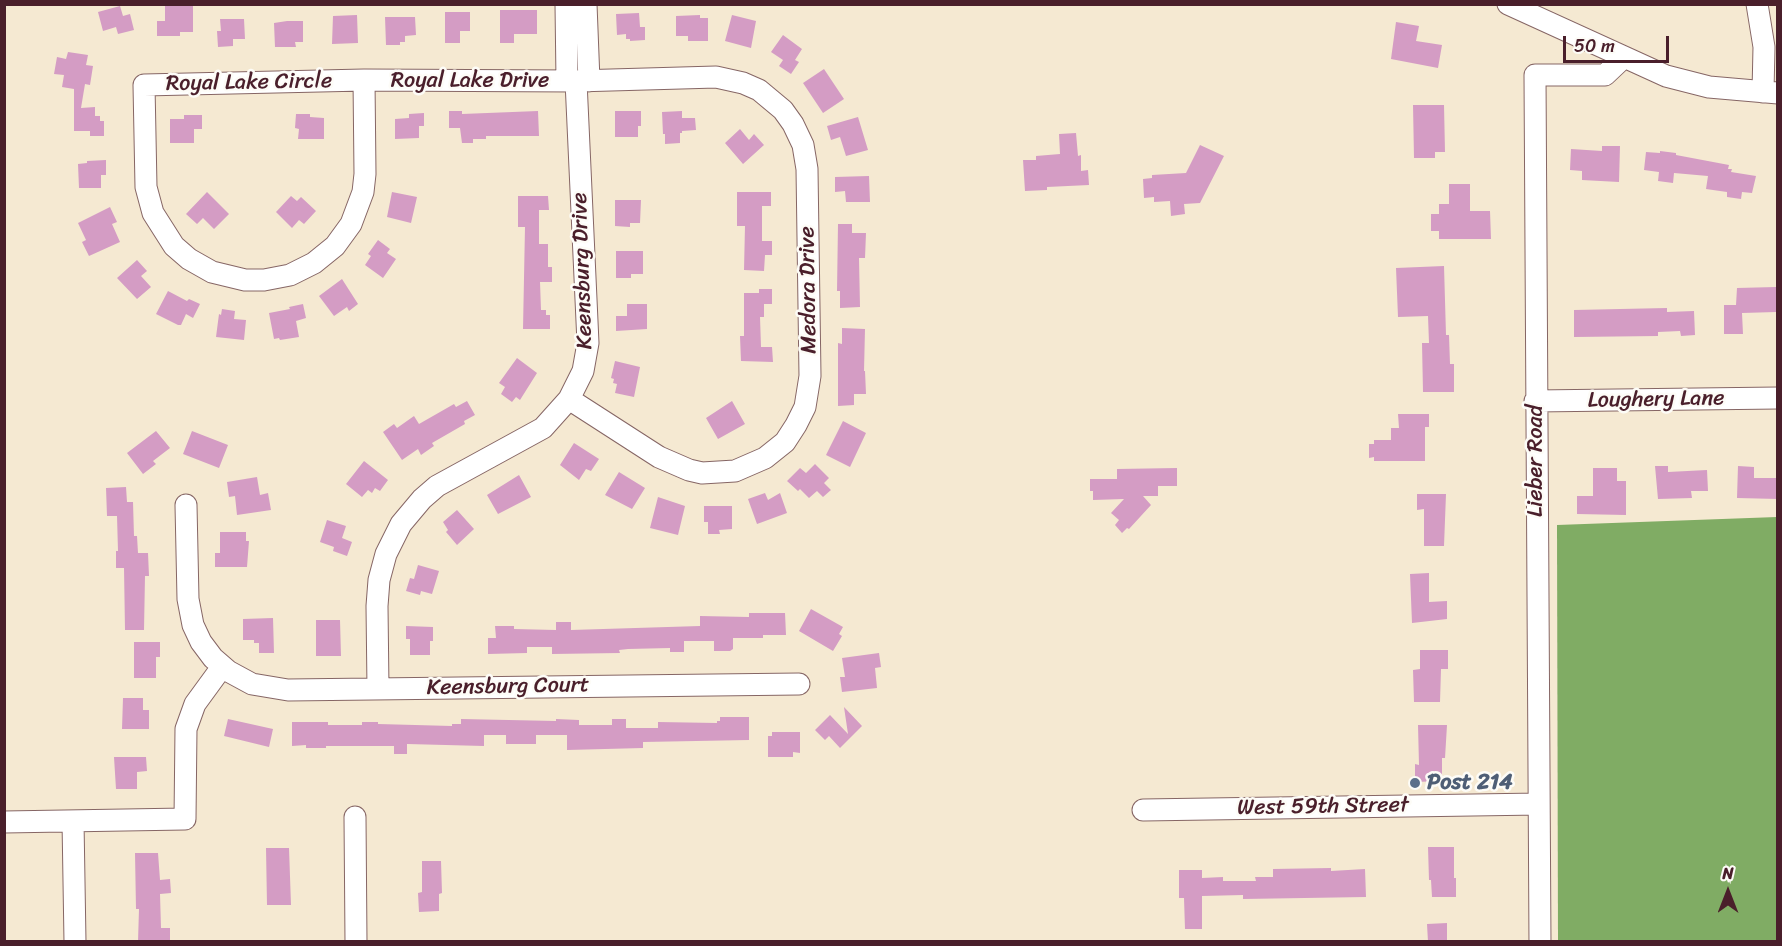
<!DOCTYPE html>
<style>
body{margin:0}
#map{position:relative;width:1782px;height:946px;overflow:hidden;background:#f5e9d2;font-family:Sriracha,sans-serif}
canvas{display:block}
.frame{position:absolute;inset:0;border:6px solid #4a1f2b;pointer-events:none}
.north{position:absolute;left:1698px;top:862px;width:60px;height:60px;-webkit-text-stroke:4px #fdfcf7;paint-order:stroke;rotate:0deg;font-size:16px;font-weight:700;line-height:24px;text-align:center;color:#4a1f2b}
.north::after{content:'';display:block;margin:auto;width:21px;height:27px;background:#4a1f2b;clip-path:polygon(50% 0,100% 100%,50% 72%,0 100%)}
.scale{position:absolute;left:1563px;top:36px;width:106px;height:27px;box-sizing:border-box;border:3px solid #4a1f2b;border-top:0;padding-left:8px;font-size:18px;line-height:21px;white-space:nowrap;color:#4a1f2b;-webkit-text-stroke:4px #fdfcf7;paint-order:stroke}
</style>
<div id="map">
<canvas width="1782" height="946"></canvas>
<div class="frame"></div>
<div class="north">N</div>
<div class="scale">50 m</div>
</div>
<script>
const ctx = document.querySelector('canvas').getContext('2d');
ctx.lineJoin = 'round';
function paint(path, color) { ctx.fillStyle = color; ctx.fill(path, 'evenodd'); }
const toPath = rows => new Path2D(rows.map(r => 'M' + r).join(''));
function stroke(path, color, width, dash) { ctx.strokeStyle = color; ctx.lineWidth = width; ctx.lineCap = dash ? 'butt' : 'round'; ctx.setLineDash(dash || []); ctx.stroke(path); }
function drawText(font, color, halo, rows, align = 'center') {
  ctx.font = font + ' Sriracha,sans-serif'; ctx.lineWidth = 5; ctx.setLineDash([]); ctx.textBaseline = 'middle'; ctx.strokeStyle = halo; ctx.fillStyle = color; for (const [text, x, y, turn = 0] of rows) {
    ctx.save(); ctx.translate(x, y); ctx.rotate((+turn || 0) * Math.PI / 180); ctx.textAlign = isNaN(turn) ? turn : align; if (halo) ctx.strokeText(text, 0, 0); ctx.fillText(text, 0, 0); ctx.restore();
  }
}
const forest = toPath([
 [1777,517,1777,941,1558,941,1557,525]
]);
const building = toPath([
 [165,4,193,5,193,32,180,32,180,36,157,36,157,21,165,21],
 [120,6,123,16,130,14,134,30,118,34,116,27,103,31,98,12],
 [500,10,537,10,537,34,514,34,514,43,500,43],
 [445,12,470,12,470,31,460,31,460,43,445,43],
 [639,13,640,27,645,27,645,40,630,41,630,39,626,39,626,34,617,35,616,14],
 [357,15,358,43,332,44,333,16],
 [700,15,700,18,708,18,708,41,688,41,688,36,676,36,676,16],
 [732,15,756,21,751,48,725,41],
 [385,17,415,17,416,35,405,36,405,42,400,42,400,45,386,45],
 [220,19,244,19,245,39,233,39,233,46,218,47,217,31,221,31],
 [287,21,303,21,303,42,295,42,296,47,275,47,274,23],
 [1396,22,1419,26,1416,41,1442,45,1438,68,1391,59],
 [783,35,802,49,795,60,799,62,791,74,779,66,783,60,771,52],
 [68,52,88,55,86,65,93,66,90,85,85,84,81,108,95,107,95,116,100,116,100,121,104,121,104,136,90,136,90,131,74,131,74,89,62,87,64,75,54,74,57,57,66,59],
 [824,69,844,99,823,113,803,83],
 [1413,105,1444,105,1445,152,1435,152,1435,158,1414,158],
 [449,111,462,111,462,114,538,111,539,136,486,136,486,139,473,139,473,143,462,143,460,128,449,128],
 [615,111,641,111,641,126,638,126,638,137,615,137],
 [682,111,682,118,695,118,696,130,682,131,682,133,680,133,680,143,665,144,665,134,663,134,662,112],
 [424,113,424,126,419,126,419,138,395,139,395,119,409,118,409,114],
 [296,114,310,114,310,117,324,118,324,139,298,139,299,129,295,128],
 [184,115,202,115,202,129,194,129,194,143,170,143,170,119,184,119],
 [858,117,868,150,846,156,840,137,831,140,827,126],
 [740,129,749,140,754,134,764,145,743,164,725,143],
 [1076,133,1078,156,1081,155,1081,171,1088,170,1089,185,1047,187,1047,190,1025,191,1023,160,1036,160,1036,156,1060,154,1059,134],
 [1200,145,1224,156,1200,203,1184,204,1185,214,1171,216,1170,201,1154,202,1154,197,1144,198,1143,179,1152,178,1152,175,1186,173],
 [1602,146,1620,146,1619,182,1582,180,1582,171,1570,170,1571,149,1602,151],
 [1660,151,1676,153,1676,155,1729,165,1728,169,1732,169,1731,172,1756,176,1752,193,1742,192,1741,199,1727,197,1727,192,1706,189,1708,176,1674,173,1673,183,1658,181,1659,172,1644,170,1646,152,1660,153],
 [106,160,106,175,101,175,101,188,79,188,78,164,87,163,87,161],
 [869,176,870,202,846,202,845,191,835,192,835,177],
 [1449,184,1470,184,1470,211,1490,211,1491,239,1439,239,1439,231,1431,231,1431,214,1439,214,1439,204,1449,204],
 [207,192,229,214,214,229,203,218,197,224,186,214],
 [392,192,417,197,411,223,387,217],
 [737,192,771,192,771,206,762,206,762,241,772,241,772,255,765,255,764,271,744,270,745,226,737,226],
 [291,196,297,201,301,197,316,211,304,224,299,220,292,228,276,212],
 [518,196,548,196,549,210,539,210,539,244,548,244,548,267,552,267,552,282,540,282,541,310,546,310,546,315,550,315,550,329,523,329,525,227,518,227],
 [615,200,641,200,640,223,630,223,630,227,615,226],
 [110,207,117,222,112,224,120,242,89,256,82,242,86,240,78,223],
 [838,224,852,224,852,233,866,233,865,258,859,258,860,307,840,308,840,291,837,291],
 [378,240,390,249,387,253,396,259,383,278,365,265,371,256,368,254],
 [616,251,643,251,643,274,631,274,631,278,616,278],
 [137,260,147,271,141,276,151,287,137,299,117,278],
 [1444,266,1446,335,1449,335,1450,364,1454,364,1454,392,1423,392,1422,343,1429,343,1428,316,1398,317,1396,268],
 [342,279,358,304,349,311,347,307,334,316,319,296],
 [1776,287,1776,312,1742,313,1743,334,1724,334,1724,305,1736,305,1737,288],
 [759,289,772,289,772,304,764,304,764,317,760,317,761,347,772,347,773,362,741,361,740,336,744,336,744,293,759,293],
 [168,291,187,301,189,299,200,304,193,318,186,314,181,325,178,325,156,314],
 [303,304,306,318,296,321,299,337,280,340,279,338,274,339,269,313,290,309,289,307],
 [627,304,647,304,647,329,616,331,616,316,627,316],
 [1667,308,1667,312,1694,311,1695,335,1681,336,1680,331,1658,332,1658,336,1574,337,1574,310],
 [222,309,235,311,234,319,246,320,244,340,216,337,219,314,221,315],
 [842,328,865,329,864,371,865,371,866,394,854,394,854,405,838,406,838,343,842,344],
 [517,358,537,373,520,400,516,397,512,402,501,394,505,387,499,383],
 [615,361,640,367,634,397,615,393,617,384,613,383,614,379,611,378],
 [467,401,475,415,464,421,465,424,432,443,434,446,421,455,418,449,402,460,383,432,394,424,397,428,414,416,419,424,454,404,456,407],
 [732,401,745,424,718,439,706,418],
 [1398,414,1429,414,1429,427,1425,427,1425,461,1374,461,1374,457,1369,458,1369,444,1374,444,1374,440,1391,440,1391,428,1399,428],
 [843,421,866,433,850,467,826,455],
 [156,431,170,448,153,461,156,464,143,474,127,453],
 [192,431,228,445,219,468,183,454],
 [574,443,599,459,591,471,586,469,579,480,560,465],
 [364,461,388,480,380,491,375,488,372,493,368,490,362,497,346,484],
 [815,464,829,478,824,483,831,490,823,497,817,491,809,498,800,489,798,491,787,481,800,468,806,473],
 [1655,466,1668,466,1668,472,1707,470,1708,491,1691,491,1692,498,1658,499],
 [1738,466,1754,467,1754,478,1778,478,1778,499,1737,498],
 [1177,468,1177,486,1158,486,1158,496,1143,496,1151,505,1129,529,1127,528,1122,533,1115,525,1119,520,1111,513,1124,499,1093,500,1093,491,1090,491,1090,479,1117,479,1117,469],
 [1593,468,1617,468,1617,481,1626,481,1626,515,1577,514,1577,496,1593,496],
 [619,472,645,488,632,509,605,495],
 [519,475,531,497,498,514,487,495],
 [257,477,260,495,268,493,271,510,237,515,235,496,229,497,227,482],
 [126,487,127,502,133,502,134,536,137,536,138,553,148,553,149,576,145,576,144,630,125,630,124,568,116,568,116,551,118,551,117,516,107,516,106,488],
 [765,493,768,500,780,493,787,513,757,524,748,499],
 [1417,494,1446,494,1444,546,1424,546,1424,509,1417,510],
 [658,497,685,506,678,535,650,528],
 [704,506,732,506,732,529,719,530,720,534,708,534,708,522,704,522],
 [457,510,474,529,457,545,446,532,448,530,443,522],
 [327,520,346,526,342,538,352,542,347,556,333,551,334,547,320,542],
 [220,532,246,532,246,541,249,541,247,567,215,567,215,553,220,553],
 [418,565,439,571,432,594,421,591,420,595,406,591,410,578,414,579],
 [1429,573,1429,602,1447,601,1447,619,1412,623,1410,574],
 [811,609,843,627,839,634,842,636,833,651,799,631],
 [749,613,785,613,786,635,763,635,763,638,733,638,733,649,730,651,714,651,714,641,684,641,684,652,670,652,670,648,628,649,619,650,620,653,552,654,552,647,527,647,527,653,488,654,488,638,496,638,495,626,514,626,514,629,556,630,556,622,571,622,571,630,700,626,700,616,749,617],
 [273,618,274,653,259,653,259,643,254,643,254,640,243,640,243,619],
 [316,620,340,620,341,656,316,656],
 [406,626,433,627,433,641,430,641,430,655,410,655,410,639,406,639],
 [134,642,160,642,160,657,156,657,156,678,134,678],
 [1420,650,1448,650,1448,669,1441,669,1440,702,1414,702,1413,670,1420,669],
 [879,653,881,667,875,668,877,688,842,692,840,677,845,677,842,658],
 [123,698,143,698,143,710,149,710,149,729,122,729],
 [844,707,862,726,840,748,829,736,825,740,815,730,830,715,848,734],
 [720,717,749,717,749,740,643,742,643,748,567,750,567,735,536,735,536,744,506,744,506,735,484,735,484,746,407,744,407,754,394,754,394,746,326,746,326,748,306,748,306,745,292,746,292,722,328,722,328,725,362,725,362,722,378,722,378,724,452,726,452,724,461,724,461,719,556,721,556,719,579,720,579,725,612,725,612,719,626,719,626,728,658,728,658,722,717,723,717,721,720,721],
 [228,719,273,729,269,747,224,736],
 [1418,725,1447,725,1445,758,1442,758,1442,781,1415,782,1415,764,1419,765],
 [772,732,800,732,800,753,793,752,793,757,768,757,768,736,772,736],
 [114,757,146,757,147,771,137,772,137,789,116,789],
 [1428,847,1454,847,1454,878,1456,878,1456,897,1432,897,1431,880,1429,880],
 [266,848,289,848,291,905,267,905],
 [135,853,158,853,160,880,170,879,171,893,160,894,161,928,170,928,170,942,138,942,139,909,136,909],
 [422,861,441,861,442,893,439,894,439,911,419,912,418,893,422,892],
 [1331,868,1331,871,1365,869,1366,897,1243,899,1243,895,1202,896,1202,929,1185,929,1184,898,1179,898,1179,870,1202,870,1202,878,1223,877,1223,881,1256,881,1255,877,1273,877,1273,869],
 [1447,923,1447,942,1428,942,1427,924]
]);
const minor = toPath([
 [566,4,567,81],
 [586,4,589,81],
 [1508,4,1666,76,1709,87,1778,93],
 [1757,4,1764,47,1763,92],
 [364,80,576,81,716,77,743,83,759,90,783,110,793,124,803,145,807,169,810,376,805,407,796,425,785,442,765,458,735,471,702,473,689,470,659,457,569,399],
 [364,80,365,174,363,192,351,224,335,246,314,263,290,275,264,280,245,280,212,272,189,259,174,246,153,213,146,187,144,85,364,80],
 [1535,401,1778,398],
 [186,505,188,599,193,625,201,642,213,658,228,671,252,684,288,690,799,684],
 [378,689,377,606,379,580,386,554,401,524,422,499,437,486,543,428,569,399,583,371,588,343,576,81],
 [1143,810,1539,804],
 [355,817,356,942],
 [73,821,75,942],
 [4,822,185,819,186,729,195,704,222,667],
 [1540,942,1535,75,1605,75,1623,58]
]);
const markers = [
 [1415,783,6,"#5c6f8a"]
];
const streetNames = [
 ["Royal Lake Drive",470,81],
 ["Royal Lake Circle",249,83,-1],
 ["Keensburg Drive",583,271,-92],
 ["Medora Drive",809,290,-91],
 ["Loughery Lane",1656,400,-1],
 ["Lieber Road",1536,461,-90],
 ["Keensburg Court",508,687,-1],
 ["West 59th Street",1323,807,-1]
];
const serviceNames = [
 ["Post 214",1427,783]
];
paint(forest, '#80ac64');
paint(building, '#d49cc4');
stroke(minor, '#866665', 23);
stroke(minor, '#fff', 21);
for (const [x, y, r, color] of markers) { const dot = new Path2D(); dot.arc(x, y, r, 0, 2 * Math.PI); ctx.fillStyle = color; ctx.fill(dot); stroke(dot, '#fdfcf7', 2); }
drawText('22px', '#4a1f2b', '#fdfcf7', streetNames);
drawText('bold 22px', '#4e5e75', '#fdfcf7', serviceNames, 'left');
</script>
